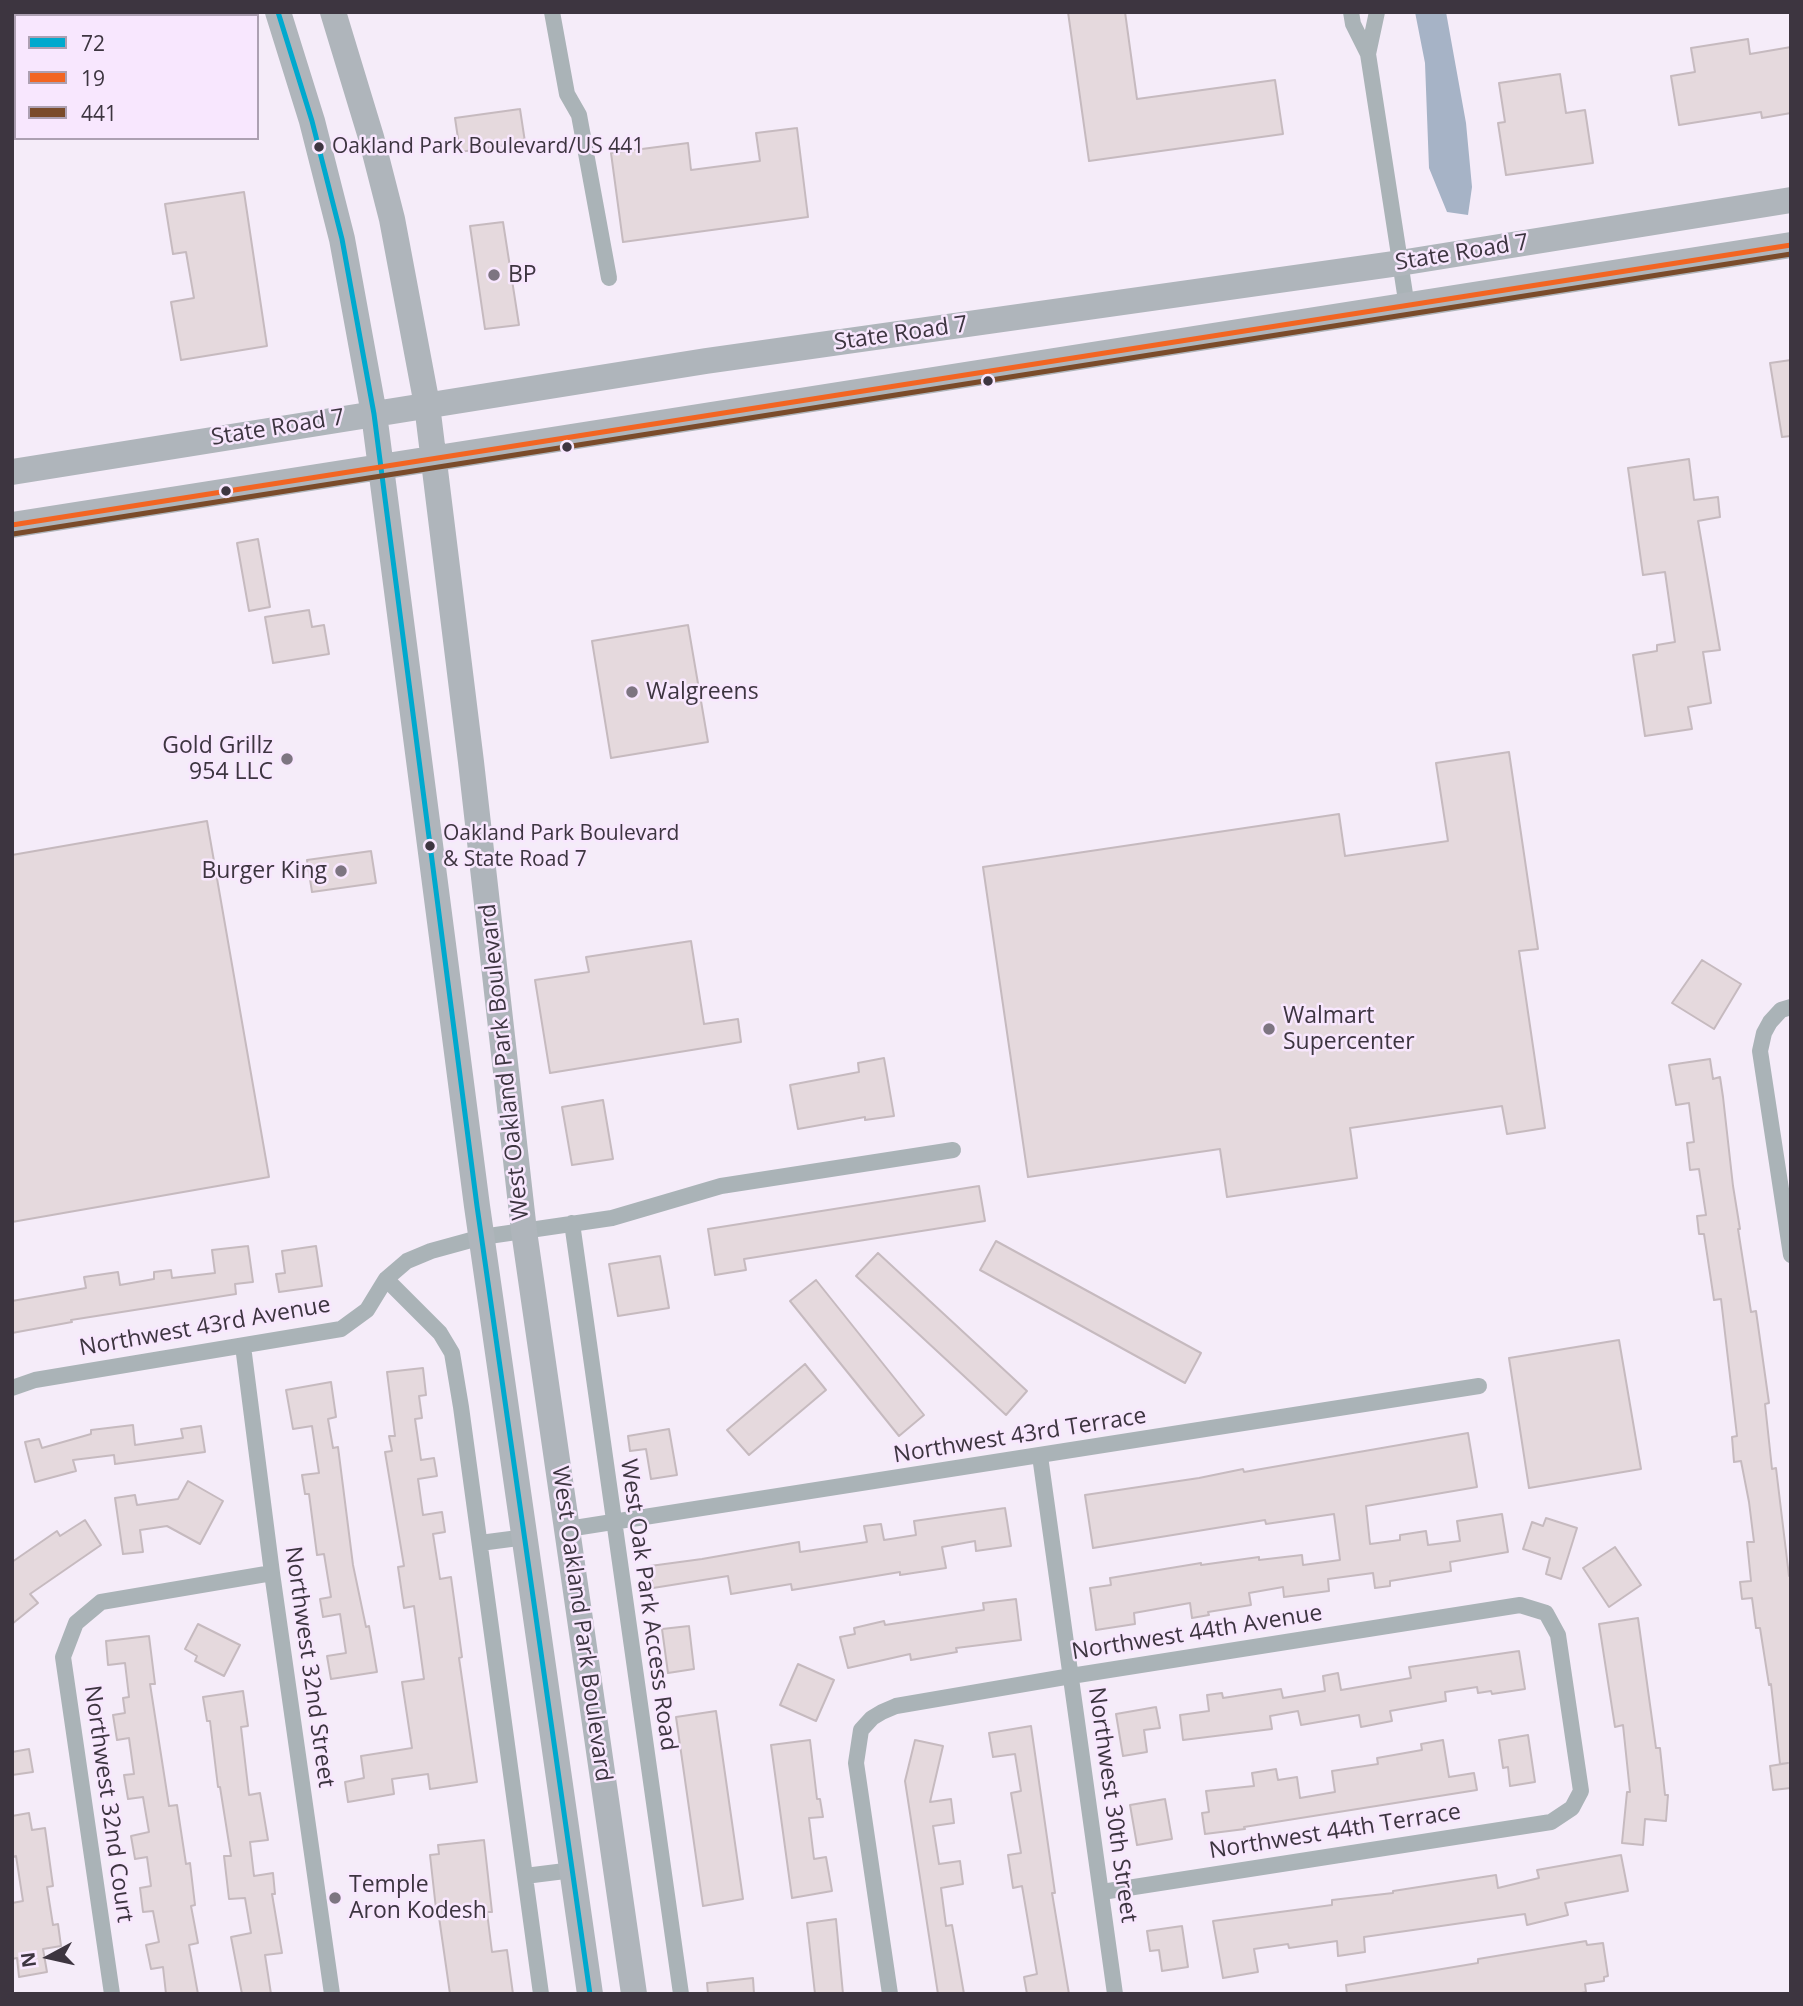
<!DOCTYPE html>
<style>
body{margin:0}
#map{position:relative;width:1803px;height:2006px;overflow:hidden;background:#f5ecf9;font-family:"Open Sans",sans-serif}
canvas{display:block}
.frame{position:absolute;inset:0;border:14px solid #3d3540;pointer-events:none}
.legend{position:absolute;left:14px;top:14px;width:245px;height:126px;box-sizing:border-box;background:#f8e7fe;border:2px solid #ada0b2;margin:0;padding:9px 12px;list-style:none;font-size:21px;color:#3d3540}
.legend li{display:flex;align-items:center;gap:14px;height:35px}
.legend b{width:35px;border:2px solid #ada0b2}
.north{position:absolute;left:14px;top:1922px;width:70px;height:70px;-webkit-text-stroke:5px #f8e7fe;paint-order:stroke;rotate:262deg;font-size:19px;font-weight:700;line-height:28px;text-align:center;color:#3d3540}
.north::after{content:'';display:block;margin:auto;width:24px;height:32px;background:#3d3540;clip-path:polygon(50% 0,100% 100%,50% 72%,0 100%)}
</style>
<div id="map">
<canvas width="1803" height="2006"></canvas>
<div class="frame"></div>
<ul class="legend">
<li><b style="height:9px;background:#00a9ce"></b>72</li>
<li><b style="height:9px;background:#f26522"></b>19</li>
<li><b style="height:9px;background:#7a4b2a"></b>441</li>
</ul>
<div class="north">N</div>
</div>
<script>
const ctx = document.querySelector('canvas').getContext('2d');
ctx.lineJoin = 'round';
function paint(path, color) { ctx.fillStyle = color; ctx.fill(path, 'evenodd'); }
const toPath = rows => new Path2D(rows.map(r => 'M' + r).join(''));
function stroke(path, color, width, dash) { ctx.strokeStyle = color; ctx.lineWidth = width; ctx.lineCap = dash ? 'butt' : 'round'; ctx.setLineDash(dash || []); ctx.stroke(path); }
function drawText(font, color, halo, rows, align = 'center') {
  ctx.font = font + ' "Open Sans",sans-serif'; ctx.lineWidth = 5; ctx.setLineDash([]); ctx.textBaseline = 'middle'; ctx.strokeStyle = halo; ctx.fillStyle = color; for (const [text, x, y, turn = 0] of rows) {
    ctx.save(); ctx.translate(x, y); ctx.rotate((+turn || 0) * Math.PI / 180); ctx.textAlign = isNaN(turn) ? turn : align; if (halo) ctx.strokeText(text, 0, 0); ctx.fillText(text, 0, 0); ctx.restore();
  }
}
const water = toPath([
 [1415,12,1446,12,1466,123,1472,187,1468,215,1447,212,1429,168,1425,63]
]);
const building = toPath([
 [1068,12,1125,12,1137,99,1275,80,1283,134,1089,161,1068,12],
 [1748,39,1750,54,1791,47,1791,113,1762,118,1761,112,1679,125,1671,76,1695,72,1691,48,1748,39],
 [1560,74,1566,113,1585,110,1593,163,1506,175,1498,123,1505,122,1499,83,1560,74],
 [520,109,525,142,460,152,455,118,520,109],
 [797,128,808,217,623,242,611,153,688,143,691,170,760,161,756,133,797,128],
 [244,192,267,346,181,360,171,302,194,298,186,252,173,254,165,204,244,192],
 [503,222,519,325,485,329,470,226,503,222],
 [1791,360,1791,436,1782,437,1770,363,1791,360],
 [1689,459,1694,500,1718,497,1720,517,1698,521,1720,650,1703,652,1711,703,1688,707,1692,729,1645,736,1633,655,1657,651,1657,645,1675,642,1665,572,1643,575,1628,468,1689,459],
 [258,539,270,607,249,611,237,543,258,539],
 [309,610,312,627,324,625,329,654,273,663,265,617,309,610],
 [688,625,708,742,611,758,592,641,688,625],
 [1509,752,1538,949,1519,951,1545,1128,1507,1134,1502,1106,1350,1128,1357,1178,1227,1197,1220,1149,1028,1177,983,867,1339,814,1345,856,1448,841,1436,763,1509,752],
 [207,821,269,1177,12,1222,12,855,207,821],
 [371,851,376,883,312,892,307,860,371,851],
 [691,941,704,1024,738,1019,741,1042,550,1073,535,980,589,972,586,957,691,941],
 [1702,960,1741,984,1714,1029,1672,1003,1702,960],
 [884,1058,894,1116,865,1120,865,1117,798,1129,790,1085,859,1072,858,1063,884,1058],
 [1710,1059,1713,1079,1720,1077,1723,1097,1733,1186,1740,1229,1738,1229,1751,1312,1756,1311,1769,1403,1765,1404,1772,1469,1776,1468,1789,1576,1791,1576,1791,1788,1773,1790,1770,1766,1788,1763,1780,1764,1771,1684,1769,1685,1760,1628,1756,1628,1752,1598,1742,1599,1740,1582,1751,1581,1747,1542,1754,1542,1749,1502,1741,1461,1734,1462,1732,1437,1737,1436,1721,1299,1714,1300,1704,1234,1699,1234,1697,1216,1706,1215,1699,1169,1690,1170,1687,1143,1694,1142,1689,1103,1676,1105,1669,1065,1710,1059],
 [603,1100,613,1159,572,1165,562,1107,603,1100],
 [979,1186,985,1221,744,1259,746,1270,715,1275,708,1229,979,1186],
 [996,1241,1201,1353,1185,1383,980,1270,996,1241],
 [248,1246,253,1282,235,1284,236,1294,71,1320,72,1322,12,1333,12,1301,86,1288,84,1277,118,1272,120,1285,154,1279,154,1272,171,1270,172,1278,215,1273,212,1250,248,1246],
 [316,1246,322,1286,279,1292,276,1274,285,1273,282,1251,316,1246],
 [878,1253,1027,1391,1006,1415,856,1276,878,1253],
 [660,1256,669,1308,618,1316,609,1264,660,1256],
 [816,1280,924,1415,899,1436,790,1301,816,1280],
 [1619,1340,1641,1469,1529,1488,1509,1358,1619,1340],
 [805,1364,826,1390,749,1455,727,1430,805,1364],
 [423,1368,426,1395,419,1396,422,1418,415,1419,421,1460,434,1458,437,1476,418,1479,423,1515,442,1512,445,1532,433,1534,440,1579,451,1577,462,1657,459,1658,477,1782,430,1789,428,1774,392,1779,394,1794,348,1802,345,1782,364,1778,361,1756,412,1748,402,1682,424,1679,414,1606,404,1608,398,1567,404,1566,385,1452,392,1451,389,1436,395,1436,387,1372,423,1368],
 [331,1382,336,1417,328,1419,333,1448,338,1447,353,1565,366,1627,369,1626,377,1672,331,1679,327,1656,346,1653,340,1614,323,1617,320,1599,331,1597,324,1554,317,1555,309,1494,305,1494,302,1475,319,1473,312,1426,293,1429,286,1390,331,1382],
 [133,1425,135,1445,183,1438,181,1429,201,1426,205,1452,115,1464,114,1455,73,1460,76,1471,35,1482,25,1442,39,1439,42,1448,91,1434,91,1430,133,1425],
 [669,1429,677,1475,651,1479,646,1449,630,1451,628,1436,669,1429],
 [1468,1433,1477,1487,1366,1506,1370,1544,1400,1540,1400,1535,1426,1531,1428,1545,1460,1541,1457,1521,1502,1514,1508,1552,1450,1562,1451,1571,1390,1581,1390,1586,1375,1588,1373,1573,1328,1579,1329,1591,1284,1597,1283,1587,1249,1593,1251,1605,1208,1612,1209,1615,1192,1618,1190,1603,1134,1613,1135,1624,1096,1630,1090,1588,1111,1585,1110,1578,1201,1563,1201,1565,1259,1557,1259,1560,1302,1555,1303,1565,1340,1560,1334,1514,1266,1524,1265,1520,1093,1548,1085,1495,1199,1478,1243,1469,1244,1472,1468,1433],
 [188,1481,223,1501,200,1544,167,1526,140,1530,143,1552,123,1554,115,1498,135,1495,137,1505,178,1499,188,1481],
 [1005,1508,1011,1546,976,1551,975,1541,942,1547,946,1568,900,1575,900,1572,792,1590,791,1584,731,1594,728,1576,653,1588,650,1566,702,1559,799,1542,800,1552,867,1542,864,1526,881,1524,884,1540,916,1535,914,1521,1005,1508],
 [1546,1518,1577,1528,1561,1579,1546,1574,1550,1558,1523,1549,1532,1522,1543,1526,1546,1518],
 [85,1520,101,1545,30,1594,38,1603,12,1624,12,1562,57,1531,60,1536,85,1520],
 [1615,1547,1641,1585,1609,1607,1583,1568,1615,1547],
 [1016,1599,1021,1640,956,1648,957,1652,911,1660,910,1654,848,1668,840,1637,855,1634,854,1628,884,1621,885,1625,984,1610,983,1603,1016,1599],
 [1638,1618,1656,1748,1660,1748,1665,1795,1668,1795,1666,1821,1645,1819,1643,1845,1622,1843,1627,1792,1630,1792,1623,1725,1615,1727,1599,1624,1638,1618],
 [198,1624,240,1645,224,1676,195,1661,197,1656,185,1649,198,1624],
 [689,1626,694,1669,668,1673,662,1629,689,1626],
 [149,1636,155,1684,150,1684,169,1806,177,1805,186,1864,190,1863,195,1905,191,1906,198,1943,189,1945,198,1994,166,1994,163,1967,151,1969,146,1945,159,1942,153,1911,143,1912,140,1888,151,1886,147,1857,135,1859,131,1836,149,1832,143,1797,128,1799,124,1775,134,1774,129,1738,117,1740,113,1715,125,1713,123,1698,129,1697,125,1663,108,1665,106,1641,149,1636],
 [1519,1651,1525,1689,1492,1694,1491,1691,1478,1693,1477,1687,1445,1692,1446,1701,1390,1711,1392,1721,1361,1727,1359,1715,1301,1725,1298,1711,1270,1716,1272,1729,1183,1740,1180,1715,1209,1711,1207,1695,1222,1693,1223,1698,1281,1689,1283,1698,1325,1691,1323,1676,1338,1673,1341,1690,1411,1678,1409,1667,1519,1651],
 [798,1664,834,1680,816,1721,780,1705,798,1664],
 [243,1691,248,1726,241,1727,249,1795,260,1793,268,1840,250,1842,254,1876,273,1873,275,1894,272,1894,282,1953,265,1955,271,1994,242,1994,231,1937,251,1933,245,1898,229,1899,224,1856,231,1856,220,1787,218,1787,210,1721,207,1721,203,1697,243,1691],
 [1156,1707,1160,1728,1144,1730,1147,1752,1123,1756,1116,1714,1156,1707],
 [716,1711,743,1899,703,1906,676,1717,716,1711],
 [1031,1726,1055,1893,1052,1893,1069,1994,1027,1994,1024,1977,1037,1974,1022,1886,1013,1888,1008,1855,1021,1853,1011,1793,1021,1791,1015,1754,993,1757,989,1733,1031,1726],
 [1528,1735,1535,1782,1510,1786,1508,1767,1503,1768,1499,1740,1528,1735],
 [810,1740,817,1799,820,1799,823,1817,809,1818,814,1859,826,1857,832,1891,792,1898,771,1745,810,1740],
 [915,1740,943,1746,930,1802,951,1799,954,1823,933,1826,939,1864,960,1861,963,1884,941,1888,946,1926,952,1925,964,1994,938,1994,905,1781,915,1740],
 [1443,1740,1449,1777,1474,1773,1477,1790,1244,1827,1245,1829,1205,1834,1202,1813,1209,1812,1206,1791,1254,1786,1252,1773,1276,1769,1278,1780,1297,1777,1300,1798,1335,1792,1332,1771,1378,1764,1377,1758,1422,1750,1421,1744,1443,1740],
 [29,1749,33,1772,12,1775,12,1752,29,1749],
 [1165,1799,1172,1839,1137,1845,1130,1805,1165,1799],
 [29,1813,32,1830,45,1828,53,1886,47,1887,53,1925,58,1924,61,1946,43,1949,47,1972,19,1977,17,1958,12,1959,12,1903,23,1901,16,1856,12,1857,12,1816,29,1813],
 [484,1840,492,1912,487,1912,492,1952,507,1950,513,1994,450,1994,439,1917,437,1918,430,1855,439,1854,438,1845,484,1840],
 [1621,1855,1628,1891,1565,1903,1568,1915,1527,1925,1525,1914,1364,1937,1365,1952,1338,1956,1337,1941,1289,1948,1288,1944,1254,1949,1258,1972,1223,1978,1213,1921,1332,1905,1332,1900,1393,1893,1393,1891,1496,1875,1498,1888,1539,1878,1537,1870,1621,1855],
 [836,1919,843,1994,815,1994,807,1923,836,1919],
 [1182,1926,1188,1967,1162,1971,1159,1950,1150,1951,1147,1931,1182,1926],
 [1586,1941,1587,1945,1603,1943,1608,1976,1604,1977,1604,1981,1585,1984,1586,1992,1577,1994,1347,1994,1346,1985,1478,1963,1478,1959,1586,1941],
 [753,1978,754,1994,708,1994,707,1983,753,1978]
]);
const street = toPath([
 [552,12,567,94,579,115,609,278],
 [1351,12,1353,24,1368,54,1407,307],
 [1368,54,1377,12],
 [1791,1007,1781,1010,1770,1022,1764,1033,1760,1051,1791,1255],
 [572,1223,681,1994],
 [386,1279,440,1333,452,1353,461,1407,541,1994],
 [243,1346,272,1573,332,1994],
 [12,1388,35,1380,341,1329,367,1310,386,1279,407,1261,431,1251,482,1237,612,1218,721,1186,953,1150],
 [1040,1456,1115,1994],
 [568,1529,1479,1386],
 [480,1543,526,1537],
 [525,1876,573,1870],
 [112,1994,63,1657,76,1623,101,1602,272,1573],
 [890,1994,856,1763,861,1730,872,1718,882,1712,896,1706,1071,1676,1520,1605,1546,1613,1558,1635,1581,1791,1572,1808,1551,1822,1102,1892]
]);
const primary = toPath([
 [278,12,312,121,342,239,374,414,477,1206,590,1994],
 [333,12,371,137,392,219,427,405,471,762,524,1231,634,1994],
 [12,472,706,361,1400,263,1791,200],
 [12,525,1791,245]
]);
const bus1 = toPath([
 [278,12,312,121,342,239,374,414,477,1206,590,1994]
]);
const bus2 = toPath([
 [12,525,1791,245]
]);
const bus3 = toPath([
 [13,534,1791,254]
]);
const markers = [
 [319,147,6,"#3d3540"],
 [494,275,7,"#7d7581"],
 [988,381,6,"#3d3540"],
 [567,447,6,"#3d3540"],
 [226,491,6,"#3d3540"],
 [632,692,7,"#7d7581"],
 [287,759,7,"#7d7581"],
 [430,846,6,"#3d3540"],
 [341,871,7,"#7d7581"],
 [1269,1029,7,"#7d7581"],
 [335,1898,7,"#7d7581"]
];
const busNames = [
 ["Oakland Park Boulevard/US 441",332,147],
 ["Oakland Park Boulevard",443,834],
 ["& State Road 7",443,860]
];
const streetNames = [
 ["State Road 7",1462,253,-9],
 ["State Road 7",901,334,-8],
 ["State Road 7",278,428,-9],
 ["West Oakland Park Boulevard",505,1062,-96],
 ["Northwest 43rd Avenue",205,1327,-10],
 ["Northwest 43rd Terrace",1020,1436,-9],
 ["West Oak Park Access Road",648,1605,82],
 ["West Oakland Park Boulevard",581,1624,82],
 ["Northwest 44th Avenue",1197,1633,-9],
 ["Northwest 32nd Street",309,1667,82],
 ["Northwest 32nd Court",108,1804,82],
 ["Northwest 30th Street",1112,1805,82],
 ["Northwest 44th Terrace",1335,1832,-9]
];
const poiNames = [
 ["BP",508,275],
 ["Walgreens",646,692],
 ["Gold Grillz",273,746,"right"],
 ["954 LLC",273,772,"right"],
 ["Burger King",327,871,"right"],
 ["Walmart",1283,1016],
 ["Supercenter",1283,1042],
 ["Temple",349,1885],
 ["Aron Kodesh",349,1911]
];
paint(water, '#a6b3c6');
paint(building, '#e5d9dd');
stroke(building, '#c6babf', 2);
stroke(street, '#aab3b7', 16);
stroke(primary, '#afb5bb', 26);
stroke(bus1, '#00a9ce', 5);
stroke(bus2, '#f26522', 5);
stroke(bus3, '#7a4b2a', 5);
for (const [x, y, r, color] of markers) { const dot = new Path2D(); dot.arc(x, y, r, 0, 2 * Math.PI); ctx.fillStyle = color; ctx.fill(dot); stroke(dot, '#f8e7fe', 2.5); }
drawText('21px', '#3d3540', '#f8e7fe', busNames, 'left');
drawText('23px', '#3d3540', '#f8e7fe', streetNames);
drawText('23px', '#3d3540', '#f8e7fe', poiNames, 'left');
</script>
